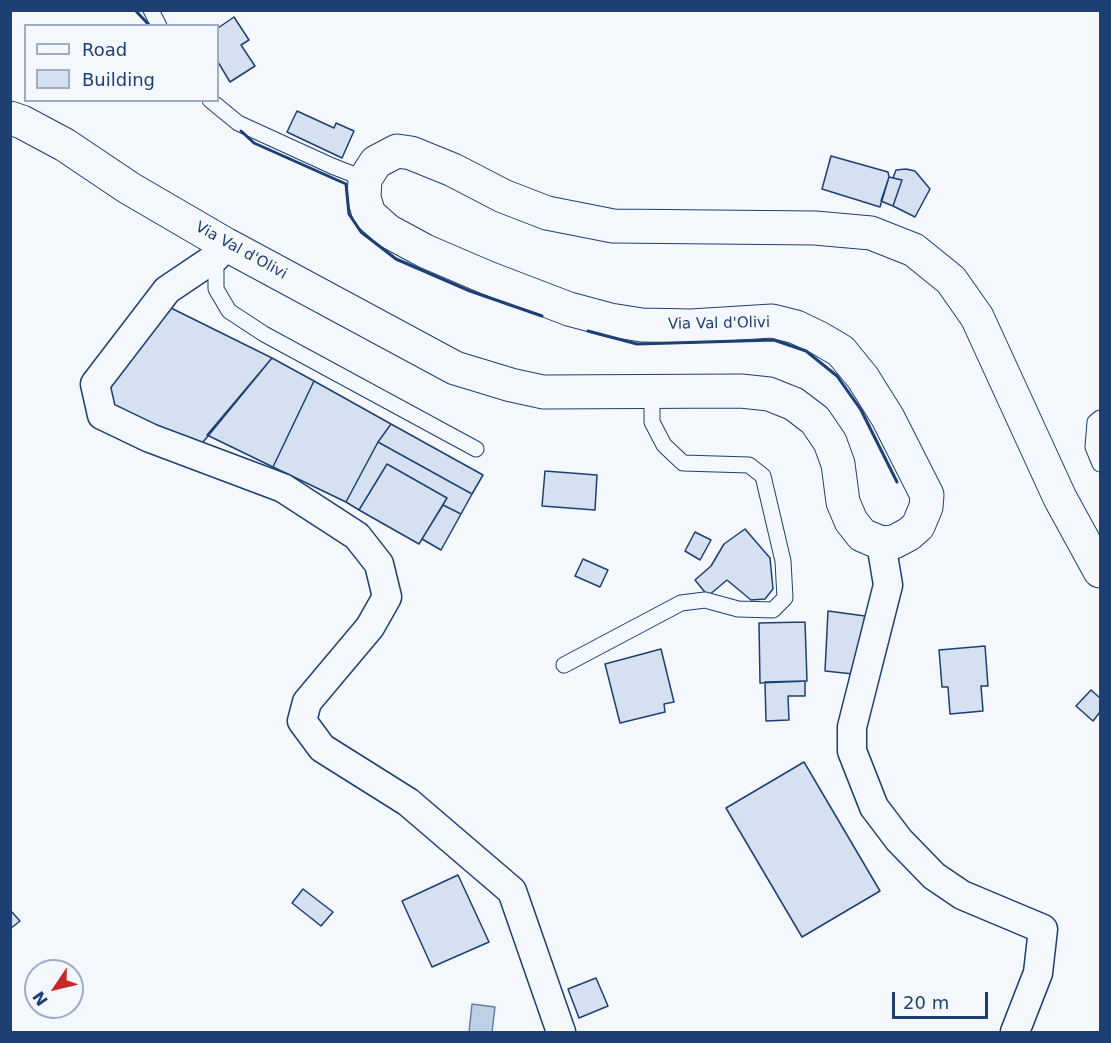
<!DOCTYPE html>
<style>
body{margin:0}
#map{position:relative;width:1111px;height:1043px;overflow:hidden;background:#f4f7fb;font-family:"DejaVu Sans",sans-serif}
canvas{display:block}
.frame{position:absolute;inset:0;border:12px solid #1d3f73;pointer-events:none}
.legend{position:absolute;left:24px;top:24px;width:195px;height:78px;box-sizing:border-box;background:#f4f7fb;border:2px solid #9eadc5;margin:0;padding:8px 10px;list-style:none;font-size:18px;color:#1d3f73}
.legend li{display:flex;align-items:center;gap:12px;height:30px}
.legend b{width:30px;border:2px solid #9eadc5}
.north{position:absolute;left:24px;top:959px;width:60px;height:60px;box-sizing:border-box;background:#f4f7fb;border:2px solid #9eadc5;border-radius:50%;rotate:235deg;font-size:16px;font-weight:700;line-height:24px;text-align:center;color:#1d3f73}
.north::after{content:'';display:block;margin:auto;width:21px;height:27px;background:#c62828;clip-path:polygon(50% 0,100% 100%,50% 72%,0 100%)}
.scale{position:absolute;left:892px;top:992px;width:96px;height:27px;box-sizing:border-box;border:3px solid #1d3f73;border-top:0;padding-left:8px;font-size:18px;line-height:21px;white-space:nowrap;color:#1d3f73;-webkit-text-stroke:4px #f4f7fb;paint-order:stroke}
</style>
<div id="map">
<canvas width="1111" height="1043"></canvas>
<div class="frame"></div>
<ul class="legend">
<li><b style="height:8px;background:#f4f7fb"></b>Road</li>
<li><b style="height:16px;background:#d5e0f0"></b>Building</li>
</ul>
<div class="north">N</div>
<div class="scale">20 m</div>
</div>
<script>
const ctx = document.querySelector('canvas').getContext('2d');
ctx.lineJoin = 'round';
function paint(path, color) { ctx.fillStyle = color; ctx.fill(path, 'evenodd'); }
const toPath = rows => new Path2D(rows.map(r => 'M' + r).join(''));
function stroke(path, color, width, dash) { ctx.strokeStyle = color; ctx.lineWidth = width; ctx.lineCap = dash ? 'butt' : 'round'; ctx.setLineDash(dash || []); ctx.stroke(path); }
function drawText(font, color, halo, rows, align = 'center') {
  ctx.font = font + ' "DejaVu Sans",sans-serif'; ctx.lineWidth = 4.5; ctx.setLineDash([]); ctx.textBaseline = 'middle'; ctx.strokeStyle = halo; ctx.fillStyle = color; for (const [text, x, y, turn = 0] of rows) {
    ctx.save(); ctx.translate(x, y); ctx.rotate((+turn || 0) * Math.PI / 180); ctx.textAlign = isNaN(turn) ? turn : align; if (halo) ctx.strokeText(text, 0, 0); ctx.fillText(text, 0, 0); ctx.restore();
  }
}
const water = toPath([
 [472,1004,495,1007,492,1032,469,1032,472,1004]
]);
const building = toPath([
 [234,17,249,40,241,45,255,66,230,82,218,62,218,28,234,17],
 [297,111,334,128,336,123,354,131,342,158,287,132,297,111],
 [831,156,888,172,889,177,880,207,822,189,831,156],
 [906,169,915,171,930,189,915,217,893,206,902,180,893,178,896,170,906,169],
 [889,177,902,180,893,206,881,201,889,177],
 [169,307,272,358,199,447,115,409,106,386,169,307],
 [272,358,314,381,273,467,207,435,272,358],
 [314,381,391,424,378,442,346,502,273,467,314,381],
 [391,424,483,475,472,494,378,442,391,424],
 [378,442,472,494,461,514,443,505,447,498,387,464,359,510,346,502,378,442],
 [387,464,447,498,419,544,359,510,387,464],
 [545,471,597,475,595,510,542,506,545,471],
 [443,505,461,514,441,550,422,539,443,505],
 [745,529,770,558,773,589,765,599,751,600,727,580,708,596,695,580,711,566,724,544,745,529],
 [695,532,711,540,700,560,685,551,695,532],
 [583,559,608,570,600,587,575,576,583,559],
 [828,611,865,616,853,674,825,671,828,611],
 [805,622,807,681,760,683,759,623,805,622],
 [985,646,988,686,981,686,983,711,950,714,948,687,942,687,939,650,985,646],
 [661,649,674,702,664,704,665,712,620,723,605,664,661,649],
 [805,681,805,696,788,696,789,720,766,721,765,682,805,681],
 [1091,690,1100,698,1100,712,1093,721,1076,706,1091,690],
 [804,762,880,891,802,937,726,808,804,762],
 [458,875,489,942,432,967,402,901,458,875],
 [303,889,333,912,321,926,292,903,303,889],
 [10,910,20,921,10,929,10,910],
 [596,978,608,1006,579,1018,568,989,596,978]
]);
const service = toPath([
 [151,10,159,26],
 [210,100,238,123,332,166,365,179],
 [216,257,216,289,229,311,264,334,476,449],
 [1100,418,1095,422,1093,447,1100,464],
 [564,665,681,603,705,600,738,609,773,610,785,598,783,561,763,476,749,465,683,463,664,445,652,422,652,393]
]);
const minor = toPath([
 [225,244,216,257,167,290,95,384,102,415,150,438,283,488,357,536,379,564,387,597,370,627,307,702,302,721,322,748,408,802,512,891,561,1032],
 [881,543,888,585,852,727,852,751,874,807,899,840,934,876,962,895,1043,929,1038,973,1015,1032]
]);
const tertiary = toPath([
 [10,118,22,122,65,145,129,188,225,244,455,368,511,385,543,392,741,391,769,394,794,404,815,420,830,442,838,464,843,502,851,521,862,535,881,543,894,542,909,534,918,526,926,507,927,495,888,418,863,378,841,351,819,338,796,327,772,321,691,326,642,325,610,320,569,309,488,278,425,251,388,231,369,214,364,198,365,179,376,162,397,151,411,153,453,170,503,196,547,213,613,226,815,228,871,233,914,250,951,280,977,317,1060,498,1100,571]
]);
const wall = toPath([
 [135,10,150,26],
 [241,131,254,143,346,184,349,214,361,232,396,259,470,291,542,316],
 [588,331,637,344,774,340,806,351,837,376,861,410,897,482]
]);
const streetNames = [
 ["Via Val d'Olivi",241,251,29],
 ["Via Val d'Olivi",719,324,-1]
];
paint(water, '#bed0e5');
stroke(water, '#687fa3', 1.5);
paint(building, '#d5e0f0');
stroke(building, '#1d3f73', 1.5);
stroke(service, '#1d3f73', 17);
stroke(minor, '#1d3f73', 31);
stroke(tertiary, '#1d3f73', 35);
stroke(service, '#f4f7fb', 15);
stroke(minor, '#f4f7fb', 28);
stroke(tertiary, '#f4f7fb', 33);
stroke(wall, '#1d3f73', 3);
drawText('15px', '#1d3f73', '#f4f7fb', streetNames);
</script>
